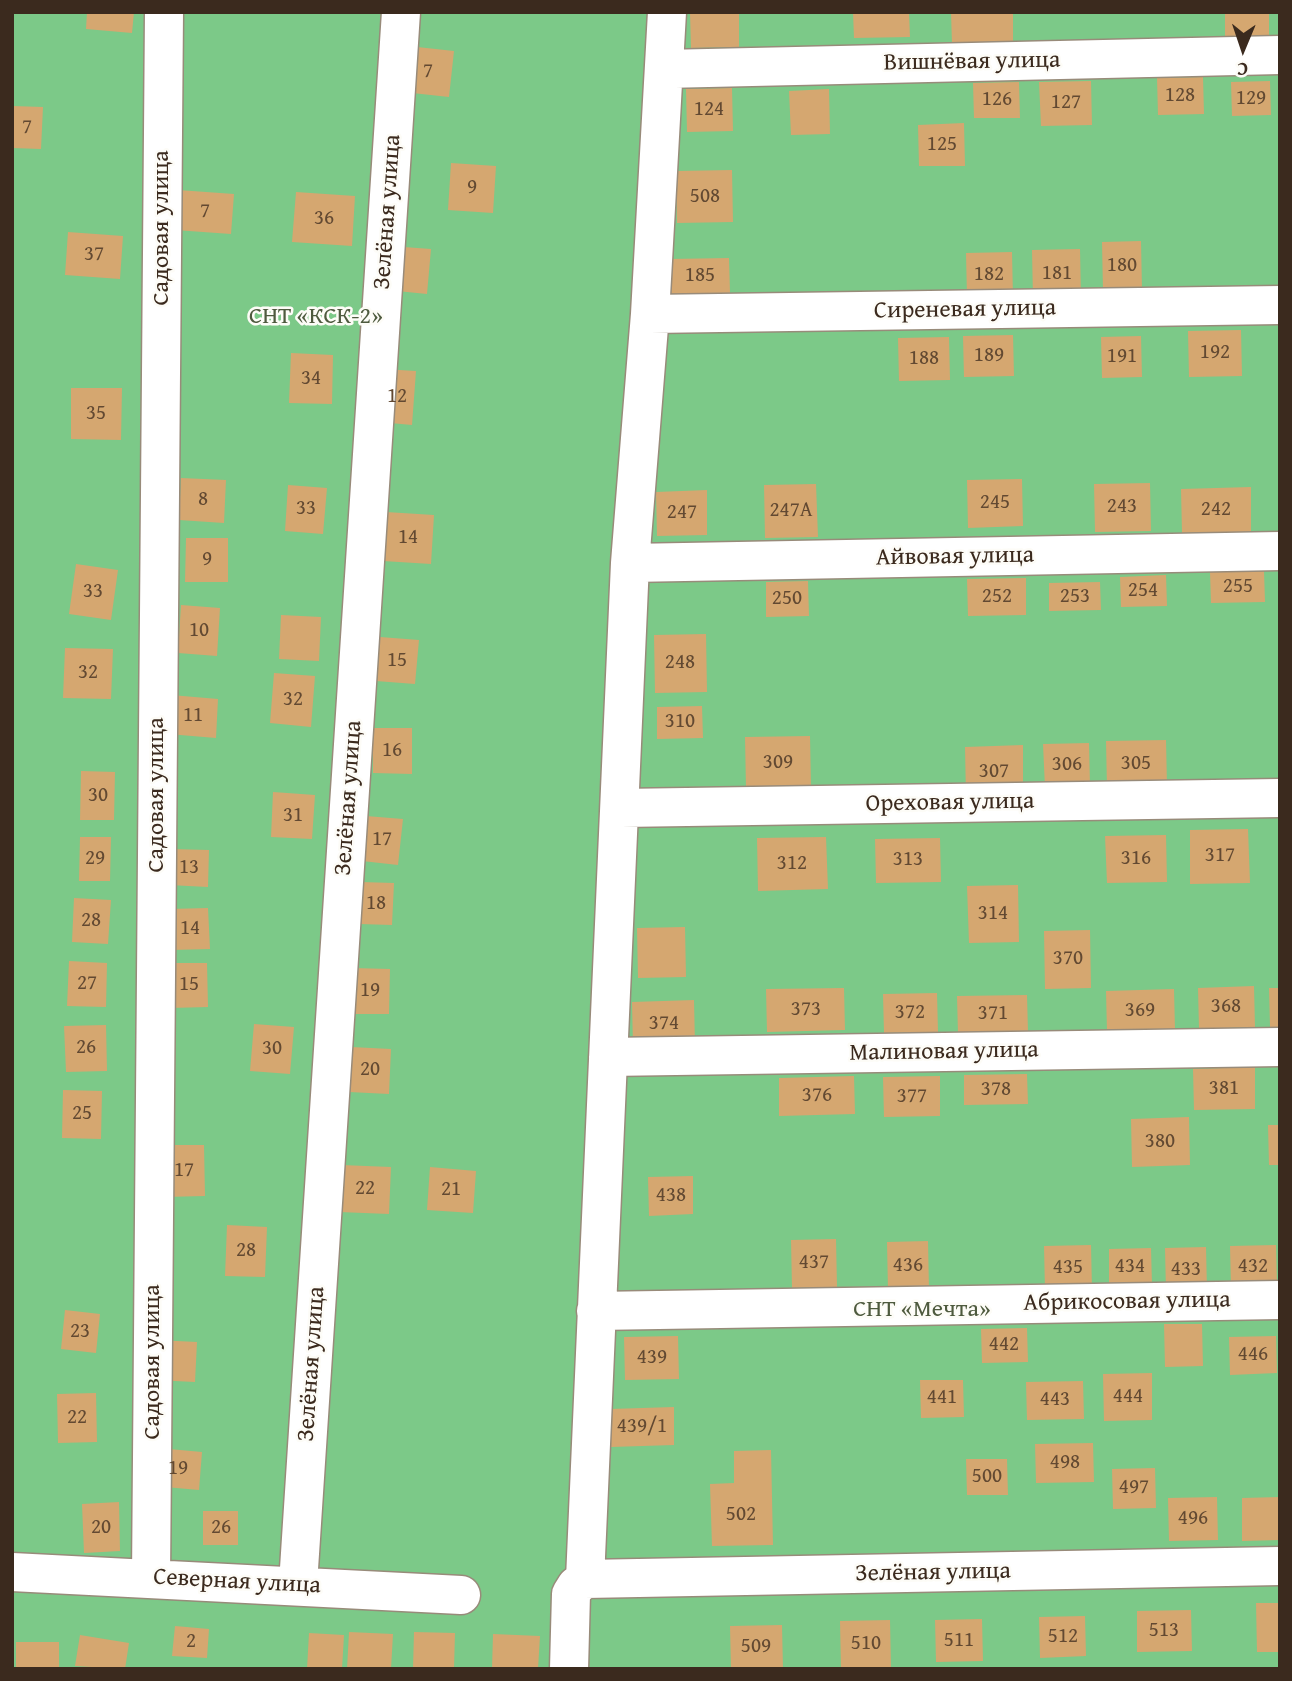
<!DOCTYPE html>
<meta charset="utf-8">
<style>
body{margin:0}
#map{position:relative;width:1292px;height:1681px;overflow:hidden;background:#f4ecd6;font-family:"Gentium Book Plus",serif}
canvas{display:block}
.frame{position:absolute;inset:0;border:14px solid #3b2a1e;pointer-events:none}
.north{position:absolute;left:1208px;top:14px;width:70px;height:70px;-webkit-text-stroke:5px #fdfcf7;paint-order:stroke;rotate:182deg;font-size:19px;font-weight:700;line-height:28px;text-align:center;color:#3b2a1e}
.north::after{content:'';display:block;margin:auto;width:24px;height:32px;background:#3b2a1e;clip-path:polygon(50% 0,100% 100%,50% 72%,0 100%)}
</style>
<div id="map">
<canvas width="1292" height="1681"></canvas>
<div class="frame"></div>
<div class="north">С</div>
</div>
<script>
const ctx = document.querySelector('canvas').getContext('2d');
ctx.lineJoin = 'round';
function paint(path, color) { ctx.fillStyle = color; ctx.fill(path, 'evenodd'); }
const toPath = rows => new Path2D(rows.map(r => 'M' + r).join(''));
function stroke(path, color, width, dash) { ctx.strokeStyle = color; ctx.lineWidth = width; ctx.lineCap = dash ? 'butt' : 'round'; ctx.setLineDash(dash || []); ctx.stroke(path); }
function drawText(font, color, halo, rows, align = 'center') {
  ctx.font = font + ' "Gentium Book Plus",serif'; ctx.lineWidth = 5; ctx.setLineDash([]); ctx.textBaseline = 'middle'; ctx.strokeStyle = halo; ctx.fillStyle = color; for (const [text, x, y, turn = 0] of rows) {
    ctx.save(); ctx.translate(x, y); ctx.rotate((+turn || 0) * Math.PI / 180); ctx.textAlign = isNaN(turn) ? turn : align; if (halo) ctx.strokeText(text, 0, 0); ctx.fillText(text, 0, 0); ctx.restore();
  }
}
const green = toPath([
 [12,12,1280,12,1280,1669,12,1669]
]);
const building = toPath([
 [87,12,134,12,132,33,86,29],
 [690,12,739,12,739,47,691,48],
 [853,12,909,12,910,37,854,38],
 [951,12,1013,12,1013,43,952,44],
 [1225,12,1269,12,1269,42,1225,43],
 [408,46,454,51,449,97,403,92],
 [1203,77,1204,114,1158,115,1157,78],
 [1091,81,1092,125,1041,126,1039,82],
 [1270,81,1271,115,1232,116,1231,82],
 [1019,82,1020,118,974,118,973,83],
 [732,88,733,131,687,132,686,89],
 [829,89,830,134,791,135,789,91],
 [12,106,43,107,41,149,12,148],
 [964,123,965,166,919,166,918,125],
 [451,163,496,166,493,213,448,210],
 [732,170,733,222,677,223,676,171],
 [178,190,234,194,231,234,175,230],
 [296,192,355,196,352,246,292,242],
 [68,232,123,236,120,279,65,275],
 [1141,241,1142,290,1103,291,1102,242],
 [390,246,431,249,427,294,387,290],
 [1080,249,1081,298,1033,299,1032,250],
 [1012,252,1013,297,967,297,966,253],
 [729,258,730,293,670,294,670,259],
 [1241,330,1242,376,1189,377,1188,331],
 [1013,335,1014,376,964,377,963,336],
 [1141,336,1142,377,1102,378,1101,337],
 [949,337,950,380,899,381,898,338],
 [291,353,333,355,332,404,289,403],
 [383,369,416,371,412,425,379,422],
 [71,388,122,388,121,440,71,439],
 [181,478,226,480,224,523,179,520],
 [1022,479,1023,526,968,528,967,480],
 [1150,483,1151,531,1095,532,1094,484],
 [816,484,818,537,765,538,764,485],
 [288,485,327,488,323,534,285,531],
 [1251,487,1251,532,1182,533,1181,489],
 [707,490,707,535,657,536,656,492],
 [386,512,434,515,431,564,383,561],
 [186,538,228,538,228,582,185,582],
 [76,564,118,570,111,620,69,614],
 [1264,571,1265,602,1211,603,1210,572],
 [1166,575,1167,606,1121,607,1120,577],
 [1026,578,1026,615,968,616,967,579],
 [808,581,809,616,766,617,766,582],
 [1100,582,1101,610,1049,611,1049,583],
 [181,605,220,608,217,656,178,653],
 [281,615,321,617,319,661,279,659],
 [706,634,707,692,655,693,654,635],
 [380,637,419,640,415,684,376,681],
 [65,648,113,649,111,699,63,698],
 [274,673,315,676,311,727,270,723],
 [171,695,218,699,216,738,168,734],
 [702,706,703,738,657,739,657,707],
 [373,728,412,728,412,774,373,773],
 [810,736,811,788,746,789,745,737],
 [1166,740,1167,786,1107,788,1106,741],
 [1089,743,1090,787,1045,788,1043,744],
 [1023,745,1023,797,966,798,965,747],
 [81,771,115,772,114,820,80,820],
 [273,792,315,795,312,839,271,837],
 [366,816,403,819,398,865,362,861],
 [1248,829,1250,883,1190,884,1190,830],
 [1166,835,1167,882,1107,883,1105,836],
 [80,837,111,837,110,881,79,881],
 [826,837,828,889,758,891,757,838],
 [940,838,941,882,876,883,875,839],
 [170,849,209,850,208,887,169,885],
 [360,882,394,883,392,925,359,924],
 [1018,885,1019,942,969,943,967,886],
 [74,898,111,900,108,944,72,942],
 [208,908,210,949,171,950,169,909],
 [685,927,686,977,638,978,637,928],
 [1090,930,1091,988,1045,989,1044,931],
 [69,961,107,963,106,1007,67,1006],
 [169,963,207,963,208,1007,170,1008],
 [352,968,390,969,389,1014,351,1014],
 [1254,986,1255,1027,1199,1029,1198,988],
 [844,988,845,1030,767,1032,766,989],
 [1269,988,1280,988,1280,1027,1270,1027],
 [1174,989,1175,1030,1107,1032,1106,991],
 [937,993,938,1032,884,1033,883,994],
 [1027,995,1028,1032,958,1034,957,996],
 [694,1000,695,1045,633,1047,632,1002],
 [254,1024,294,1027,290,1074,250,1071],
 [106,1025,107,1071,66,1072,64,1026],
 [351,1047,391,1049,389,1094,349,1092],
 [1255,1067,1255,1109,1194,1110,1193,1069],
 [1027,1074,1028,1104,964,1105,964,1075],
 [854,1076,855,1114,779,1116,779,1078],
 [940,1076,940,1116,884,1117,883,1077],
 [63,1090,102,1091,101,1139,62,1138],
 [1189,1117,1190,1165,1132,1167,1131,1119],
 [1268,1125,1280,1125,1280,1165,1269,1165],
 [163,1145,204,1145,205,1196,164,1197],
 [341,1165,391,1167,389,1214,339,1212],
 [430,1167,476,1171,473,1213,427,1210],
 [693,1176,693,1214,649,1216,648,1177],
 [227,1225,267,1227,265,1277,225,1276],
 [836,1239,837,1287,792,1288,791,1240],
 [928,1241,929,1290,888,1291,887,1242],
 [1091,1245,1092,1290,1045,1291,1044,1246],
 [1276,1245,1277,1287,1231,1288,1230,1246],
 [1206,1247,1207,1291,1166,1292,1165,1248],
 [1151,1248,1152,1285,1109,1286,1109,1249],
 [65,1310,100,1314,96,1353,61,1349],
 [1164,1324,1202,1324,1203,1366,1165,1367],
 [1027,1328,1028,1362,982,1363,981,1329],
 [678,1336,679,1379,625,1380,624,1337],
 [1276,1336,1277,1373,1230,1375,1229,1337],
 [156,1340,197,1342,195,1382,154,1380],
 [1152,1373,1152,1420,1104,1421,1103,1374],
 [920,1380,963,1380,964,1417,921,1418],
 [1083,1381,1084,1419,1027,1420,1026,1382],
 [96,1393,97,1442,58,1443,57,1394],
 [674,1407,674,1445,611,1447,610,1409],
 [1093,1443,1094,1482,1036,1483,1035,1444],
 [158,1448,202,1452,199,1490,154,1486],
 [771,1450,773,1545,712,1546,710,1484,734,1483,734,1451],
 [966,1459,1007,1459,1008,1495,967,1495],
 [1155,1468,1156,1508,1113,1509,1112,1469],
 [1217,1497,1218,1540,1169,1541,1168,1498],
 [1280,1497,1280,1540,1242,1541,1242,1498],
 [119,1502,120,1551,84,1553,82,1504],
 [203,1511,238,1511,238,1545,203,1545],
 [1256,1603,1280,1603,1280,1652,1257,1652],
 [1191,1610,1192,1651,1137,1652,1137,1611],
 [1085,1616,1086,1656,1040,1658,1039,1617],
 [982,1619,983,1661,936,1662,935,1620],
 [890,1620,891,1668,841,1669,840,1621],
 [782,1625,783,1669,731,1669,730,1626],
 [175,1626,209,1629,207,1658,172,1656],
 [349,1632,393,1634,391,1669,347,1669],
 [414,1632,455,1633,454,1669,413,1669],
 [309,1633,344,1635,342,1669,307,1669],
 [493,1634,540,1636,538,1669,492,1669],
 [80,1635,129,1643,125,1669,75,1666],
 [16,1642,59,1642,59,1667,16,1667]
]);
const minor = toPath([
 [664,69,1280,55],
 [650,314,1280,305],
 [630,563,1280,551],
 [621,808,1280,798],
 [608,1057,1280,1047],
 [596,1311,1280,1300],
 [12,1572,461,1595],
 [151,1578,164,12],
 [585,1579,630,563,650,314,667,12],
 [585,1579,1280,1566],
 [298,1584,401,12],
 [569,1669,571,1594,576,1586,585,1579]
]);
const numberNames = [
 ["7",428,72],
 ["128",1180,96],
 ["129",1251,99],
 ["126",997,100],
 ["127",1066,103],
 ["124",709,110],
 ["7",27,128],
 ["125",942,145],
 ["9",472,188],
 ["508",705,197],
 ["7",205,212],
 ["36",324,219],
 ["37",94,255],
 ["180",1122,266],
 ["181",1057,274],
 ["182",989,275],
 ["185",700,276],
 ["192",1215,353],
 ["189",989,356],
 ["191",1122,357],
 ["188",924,359],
 ["34",311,379],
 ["12",397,397],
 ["35",96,414],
 ["8",203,500],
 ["245",995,503],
 ["243",1122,507],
 ["33",306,509],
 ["242",1216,510],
 ["247А",791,511],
 ["247",682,513],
 ["14",408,538],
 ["9",207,560],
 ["255",1238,587],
 ["254",1143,591],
 ["33",93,592],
 ["252",997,597],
 ["253",1075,597],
 ["250",787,599],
 ["10",199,631],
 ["15",397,661],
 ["248",680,663],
 ["32",88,673],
 ["32",293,700],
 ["11",193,716],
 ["310",680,722],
 ["16",392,751],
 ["309",778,763],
 ["305",1136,764],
 ["306",1067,765],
 ["307",994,772],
 ["30",98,796],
 ["31",293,816],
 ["17",382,840],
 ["317",1220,856],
 ["29",95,859],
 ["316",1136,859],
 ["313",908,860],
 ["312",792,864],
 ["13",189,868],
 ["18",376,904],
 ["314",993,914],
 ["28",91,921],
 ["14",190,929],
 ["370",1068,959],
 ["27",87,984],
 ["15",189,985],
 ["19",370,991],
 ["368",1226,1007],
 ["373",806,1010],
 ["369",1140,1011],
 ["372",910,1013],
 ["371",993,1014],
 ["374",664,1024],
 ["26",86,1048],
 ["30",272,1049],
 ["20",370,1070],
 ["381",1224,1089],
 ["378",996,1090],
 ["376",817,1096],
 ["377",912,1097],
 ["25",82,1114],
 ["380",1160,1142],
 ["17",184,1171],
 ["22",365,1189],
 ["21",451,1190],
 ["438",671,1196],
 ["28",246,1251],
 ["437",814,1263],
 ["436",908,1266],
 ["434",1130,1267],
 ["432",1253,1267],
 ["435",1068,1268],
 ["433",1186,1270],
 ["23",80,1332],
 ["442",1004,1345],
 ["446",1253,1355],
 ["439",652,1358],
 ["444",1128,1397],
 ["441",942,1398],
 ["443",1055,1400],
 ["22",77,1418],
 ["439/1",642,1427],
 ["498",1065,1463],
 ["19",178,1469],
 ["500",987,1477],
 ["497",1134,1488],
 ["502",741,1515],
 ["496",1193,1519],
 ["20",101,1528],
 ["26",221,1528],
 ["513",1164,1631],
 ["512",1063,1637],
 ["511",959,1641],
 ["2",191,1642],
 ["510",866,1644],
 ["509",756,1647]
];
const streetNames = [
 ["Вишнёвая улица",972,62,-1],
 ["Зелёная улица",388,212,-86],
 ["Садовая улица",162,228,-90],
 ["Сиреневая улица",965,310,-1],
 ["Айвовая улица",955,557,-1],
 ["Садовая улица",157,795,-90],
 ["Зелёная улица",349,798,-86],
 ["Ореховая улица",950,803,-1],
 ["Малиновая улица",944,1052,-1],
 ["Абрикосовая улица",1127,1302,-1],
 ["Садовая улица",153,1362,-90],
 ["Зелёная улица",312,1364,-86],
 ["Зелёная улица",933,1573,-1],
 ["Северная улица",237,1582,3]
];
const parkNames = [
 ["СНТ «КСК-2»",316,317],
 ["СНТ «Мечта»",922,1310]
];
paint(green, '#7cc988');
paint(building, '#d5a770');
stroke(minor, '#988b7a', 41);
stroke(minor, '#fff', 38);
drawText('21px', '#624932', null, numberNames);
drawText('24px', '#3b2a1e', '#fdfcf7', streetNames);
drawText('24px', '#4e5a3e', '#fdfcf7', parkNames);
</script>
